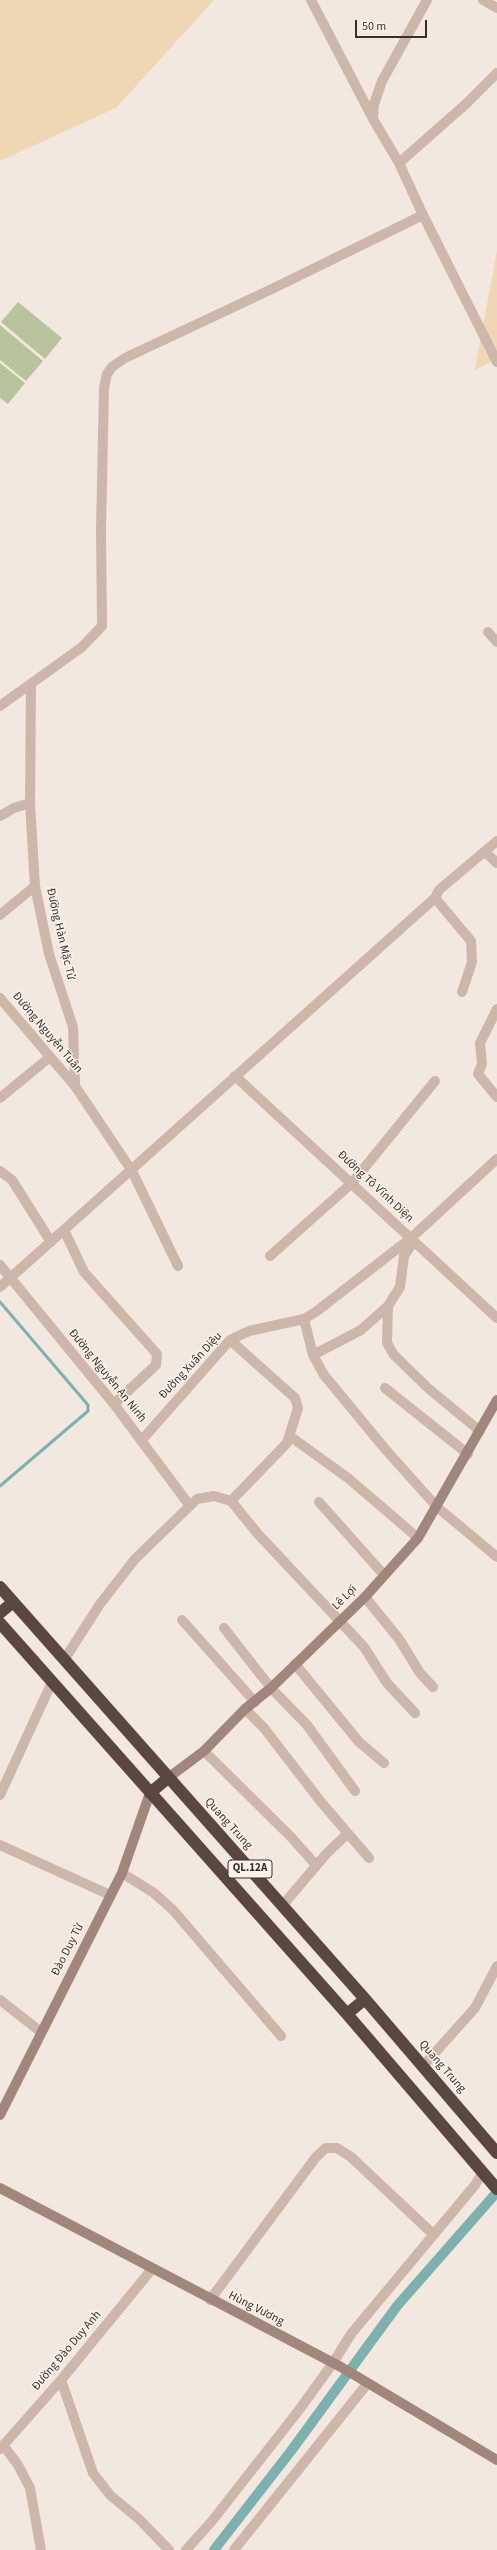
<!DOCTYPE html>
<meta charset="utf-8">
<style>
body{margin:0}
#map{position:relative;width:497px;height:2550px;overflow:hidden;background:#f3e8df;font-family:"Source Sans 3",sans-serif}
canvas{display:block}
.scale{position:absolute;left:355px;top:20px;width:72px;height:18px;box-sizing:border-box;border:2px solid #392e2a;border-top:0;padding-left:5px;font-size:12px;line-height:14px;white-space:nowrap;color:#392e2a;-webkit-text-stroke:3px #fbf3eb;paint-order:stroke}
</style>
<div id="map">
<canvas width="497" height="2550"></canvas>
<div class="scale">50 m</div>
</div>
<script>
const ctx = document.querySelector('canvas').getContext('2d');
ctx.lineJoin = 'round';
function paint(path, color) { ctx.fillStyle = color; ctx.fill(path, 'evenodd'); }
const toPath = rows => new Path2D(rows.map(r => 'M' + r).join(''));
function stroke(path, color, width, dash) { ctx.strokeStyle = color; ctx.lineWidth = width; ctx.lineCap = dash ? 'butt' : 'round'; ctx.setLineDash(dash || []); ctx.stroke(path); }
function drawText(font, color, halo, rows, align = 'center') {
  ctx.font = font + ' "Source Sans 3",sans-serif'; ctx.lineWidth = 3; ctx.setLineDash([]); ctx.textBaseline = 'middle'; ctx.strokeStyle = halo; ctx.fillStyle = color; for (const [text, x, y, turn = 0] of rows) {
    ctx.save(); ctx.translate(x, y); ctx.rotate((+turn || 0) * Math.PI / 180); ctx.textAlign = isNaN(turn) ? turn : align; if (halo) ctx.strokeText(text, 0, 0); ctx.fillText(text, 0, 0); ctx.restore();
  }
}
const green = toPath([
 [18,302,62,338,45,359,1,322],
 [0,325,43,361,26,381,0,360],
 [0,363,25,383,8,404,0,398]
]);
const sand = toPath([
 [0,0,214,0,116,108,0,161],
 [497,250,497,359,475,370]
]);
const stream = toPath([
 [0,1302,88,1405,88,1411,0,1486]
]);
const canal = toPath([
 [214,2550,291,2451,397,2306,497,2192]
]);
const street = toPath([
 [311,0,372,117],
 [483,0,497,8],
 [399,163,467,103,497,73],
 [423,215,497,362],
 [488,632,497,642],
 [31,684,30,803,35,886,49,954,73,1027,75,1086,132,1171,178,1266],
 [0,706,82,647,102,626,101,529,104,388,107,374,112,367,125,358,274,288,423,215,399,163,373,119,374,104,382,81,427,0],
 [0,816,14,808,30,803],
 [485,852,497,863],
 [435,898,471,941,472,962,462,992],
 [0,915,35,886],
 [0,998,75,1086],
 [497,1009,480,1043,482,1064,478,1074,497,1097],
 [235,1076,497,1318],
 [0,1098,50,1057],
 [0,1171,12,1180,51,1242],
 [64,1230,84,1272,157,1354,156,1365,114,1404],
 [270,1256,352,1183,435,1081],
 [0,1265,114,1404,190,1506],
 [0,1287,435,898,439,890,497,841],
 [388,1306,387,1343,394,1355,429,1389,480,1431],
 [304,1319,313,1355,324,1375,386,1450,437,1507,497,1557],
 [230,1340,295,1398,298,1408,287,1443,231,1501],
 [313,1355,361,1330,388,1306,400,1287,404,1256,414,1241],
 [385,1388,468,1454],
 [291,1437,348,1478,418,1538],
 [141,1441,230,1340,249,1331,304,1319,317,1311,411,1238,497,1159],
 [319,1502,384,1575],
 [365,1597,399,1639,420,1673,433,1687],
 [182,1620,255,1702],
 [224,1628,271,1688,307,1725,355,1791],
 [64,1660,100,1604,135,1559,197,1499,214,1496,231,1501,258,1534,364,1647,387,1683,415,1713],
 [295,1664,359,1742,384,1763],
 [245,1709,264,1728,321,1802,369,1858],
 [204,1751,291,1837,316,1865],
 [0,1795,52,1682],
 [0,1845,110,1895],
 [122,1873,154,1893,173,1910,281,2036],
 [282,1906,327,1853,347,1834],
 [0,2000,41,2032],
 [423,2066,475,2008,497,1966],
 [210,2300,316,2157,326,2148,337,2148,351,2157,433,2234],
 [61,2380,93,2473,110,2495,140,2520,169,2550],
 [3,2445,18,2465,30,2488,41,2550],
 [0,2449,61,2380,152,2269],
 [186,2550,212,2521,299,2410,333,2363,351,2334,475,2185,483,2172],
 [234,2550,367,2384]
]);
const secondary = toPath([
 [168,1778,204,1751,245,1709,271,1688,365,1597,418,1538,497,1400],
 [0,2115,122,1873,150,1793],
 [0,2188,341,2367,497,2460]
]);
const highway = toPath([
 [0,1587,365,1999,497,2153],
 [0,1613,13,1602],
 [0,1623,347,2014,497,2189],
 [150,1793,168,1778],
 [347,2014,365,1999]
]);
const shields = [
 [250,1869,44]
];
const shieldNames = [
 ["QL.12A",250,1869]
];
const streetNames = [
 ["Đường Hàn Mặc Tử",60,934,77],
 ["Đường Nguyễn Tuân",47,1033,50],
 ["Đường Tô Vĩnh Diện",375,1187,43],
 ["Đường Xuân Diệu",191,1366,-47],
 ["Đường Nguyễn An Ninh",107,1376,51],
 ["Lê Lợi",345,1598,-45],
 ["Quang Trung",228,1824,48],
 ["Đào Duy Từ",68,1950,-63],
 ["Quang Trung",442,2067,49],
 ["Hùng Vương",256,2309,27],
 ["Đường Đào Duy Anh",67,2351,-50]
];
paint(green, '#b9c39e');
paint(sand, '#efd7b5');
stroke(stream, '#7db1b0', 3);
stroke(canal, '#7db1b0', 10);
stroke(street, '#ccb7aa', 10);
stroke(secondary, '#a0867b', 10);
stroke(highway, '#5a4741', 12);
for (const [x, y, w] of shields) { const box = new Path2D(); box.roundRect(x - w / 2, y - 9, w, 18, 3); ctx.fillStyle = '#fbf3eb'; ctx.fill(box); stroke(box, '#392e2a', 1); }
drawText('bold 11px', '#392e2a', null, shieldNames);
drawText('12px', '#392e2a', '#fbf3eb', streetNames);
</script>
